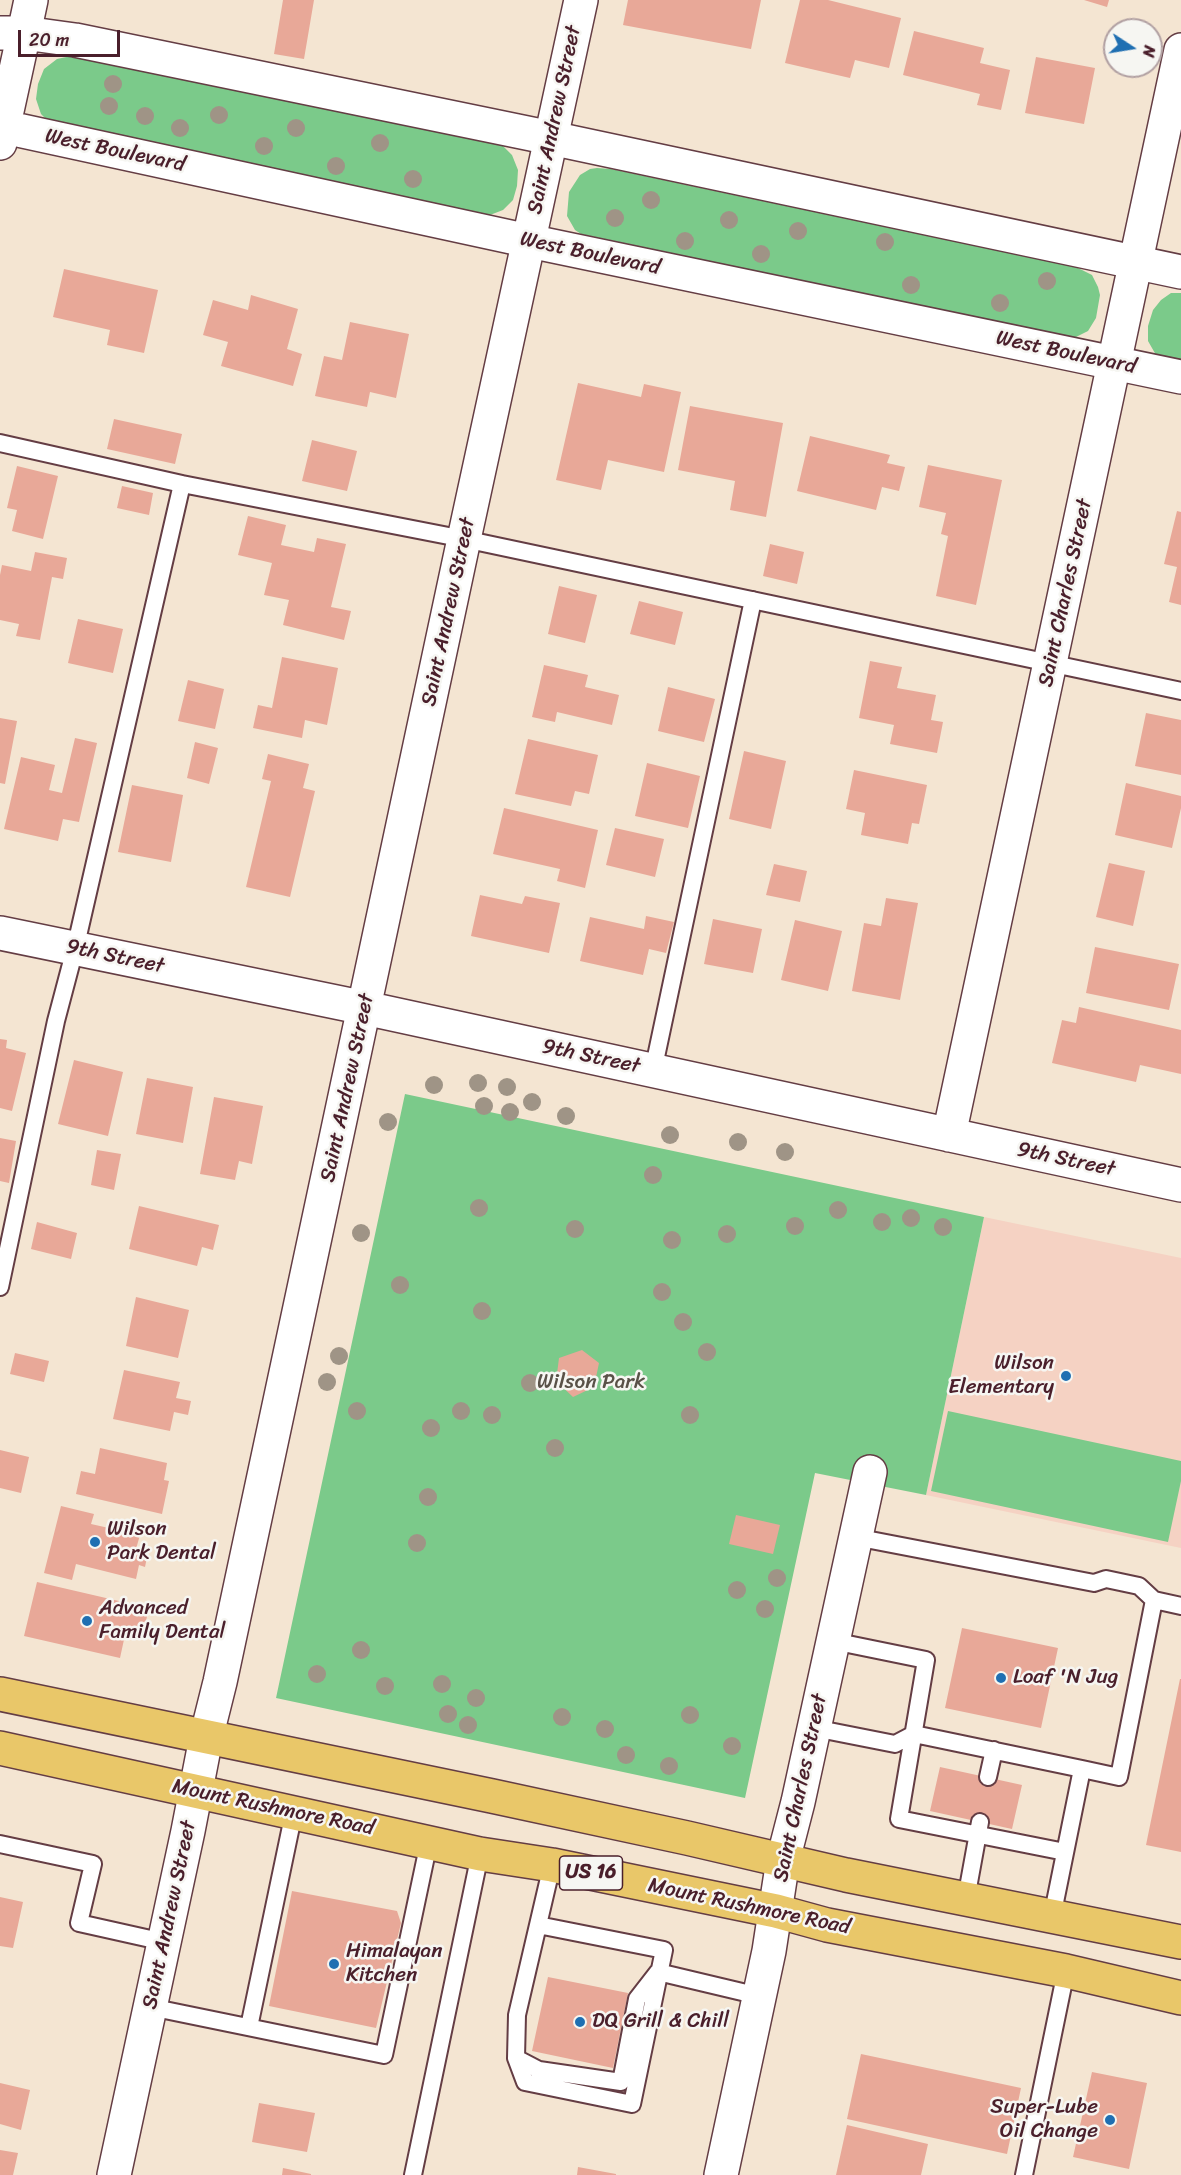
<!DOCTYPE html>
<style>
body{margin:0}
#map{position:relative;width:1181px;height:2175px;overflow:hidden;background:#f4e5d2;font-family:Sriracha,sans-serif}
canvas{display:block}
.north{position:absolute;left:1103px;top:18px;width:60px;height:60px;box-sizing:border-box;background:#f6f6f2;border:2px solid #b1a0a2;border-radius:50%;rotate:102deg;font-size:16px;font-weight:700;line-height:24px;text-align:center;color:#4a1f2b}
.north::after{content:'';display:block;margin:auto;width:21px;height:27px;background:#1f6fb2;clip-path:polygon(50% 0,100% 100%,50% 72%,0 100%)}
.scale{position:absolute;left:18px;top:30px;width:102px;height:27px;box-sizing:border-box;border:3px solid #4a1f2b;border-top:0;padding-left:8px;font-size:18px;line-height:21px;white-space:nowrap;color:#4a1f2b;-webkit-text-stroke:4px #f6f6f2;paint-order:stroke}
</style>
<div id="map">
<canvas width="1181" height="2175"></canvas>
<div class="north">N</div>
<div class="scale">20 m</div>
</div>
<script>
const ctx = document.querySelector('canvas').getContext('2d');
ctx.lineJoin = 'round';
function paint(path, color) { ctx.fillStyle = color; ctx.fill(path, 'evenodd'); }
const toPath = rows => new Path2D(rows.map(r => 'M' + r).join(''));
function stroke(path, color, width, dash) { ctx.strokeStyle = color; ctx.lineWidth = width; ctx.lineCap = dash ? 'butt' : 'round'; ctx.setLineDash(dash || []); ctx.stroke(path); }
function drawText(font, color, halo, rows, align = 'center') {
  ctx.font = font + ' Sriracha,sans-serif'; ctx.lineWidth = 5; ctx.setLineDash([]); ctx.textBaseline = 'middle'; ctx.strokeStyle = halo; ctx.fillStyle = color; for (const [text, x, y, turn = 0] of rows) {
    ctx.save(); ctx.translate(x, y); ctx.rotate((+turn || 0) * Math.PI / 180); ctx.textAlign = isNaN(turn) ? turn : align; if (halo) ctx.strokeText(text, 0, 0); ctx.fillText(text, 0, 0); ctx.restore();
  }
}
const built = toPath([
 [984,1217,1181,1258,1181,1548,926,1495]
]);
const green = toPath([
 [71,56,488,140,503,146,512,155,518,170,517,186,513,200,503,210,490,215,472,215,47,120,41,114,36,99,38,84,44,69,57,59],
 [597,168,611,169,1076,267,1092,275,1098,287,1100,295,1096,318,1088,331,1074,338,581,234,575,230,567,216,569,192,580,175,590,169],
 [1171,293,1181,293,1181,363,1162,359,1156,355,1148,341,1148,326,1153,310,1161,300],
 [405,1094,984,1217,926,1495,815,1473,745,1798,276,1698],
 [948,1411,1181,1461,1181,1481,1168,1542,931,1491]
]);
const building = toPath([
 [283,0,314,0,304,59,274,54],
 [628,0,761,0,751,49,623,25],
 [800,0,828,0,901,18,889,68,855,60,850,78,785,63],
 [1084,0,1109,0,1107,7],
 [914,31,984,48,980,63,1010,70,1001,110,977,105,980,94,903,75],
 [1036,57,1095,68,1084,124,1025,113],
 [64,269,158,290,144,353,107,345,110,330,53,317],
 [251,295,298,309,287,349,302,354,293,386,221,366,228,342,203,335,213,300,248,310],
 [350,322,409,334,396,398,370,392,367,407,315,396,324,356,342,360],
 [578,383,641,397,644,384,681,392,664,472,608,460,601,490,556,480],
 [690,406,783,423,766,517,730,510,735,481,678,470],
 [114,419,182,434,175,464,107,449],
 [810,436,890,455,887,463,905,467,899,491,882,487,876,510,797,491],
 [312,440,357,451,347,491,302,481],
 [928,465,1002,480,976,605,936,596,948,536,941,534,946,513,919,507],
 [17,466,58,476,43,539,12,531,17,510,7,508],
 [122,486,153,493,149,515,117,508],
 [1177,511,1181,512,1181,605,1169,602,1177,567,1164,564],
 [248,516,286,525,281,545,314,552,317,538,346,544,331,607,351,611,344,640,283,625,289,600,264,595,272,563,238,555],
 [770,544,804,552,797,584,763,576],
 [35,552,67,558,63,579,52,577,40,640,16,636,19,624,0,620,0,575,2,565,31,571],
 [559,586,597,595,585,643,548,634],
 [639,601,683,612,675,645,630,634],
 [78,619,123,629,113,673,68,663],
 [282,657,338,668,327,725,305,720,302,738,253,728,258,705,272,708],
 [870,661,902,667,897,688,936,695,931,720,943,722,937,753,890,744,894,725,859,718],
 [544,665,588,675,585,687,619,695,612,725,557,712,555,722,532,717],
 [188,680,224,689,215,729,178,721],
 [668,687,715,699,704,742,658,731],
 [1146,713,1181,720,1181,775,1135,766],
 [0,718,17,721,5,784,0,783],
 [75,738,97,743,79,822,63,819,58,841,4,829,21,757,55,765,49,790,62,793],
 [528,739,598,755,589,794,575,791,571,806,515,794],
 [195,742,218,748,209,784,187,778],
 [744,751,786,761,771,829,729,819],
 [268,754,309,764,303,788,315,791,290,897,246,887,271,781,262,779],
 [647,763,700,776,688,828,635,816],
 [854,770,927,785,919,824,912,823,908,844,861,835,865,813,846,809],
 [1126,783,1181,796,1181,808,1172,848,1115,835],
 [132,785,183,795,171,862,118,852],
 [504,808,598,830,585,888,557,881,560,869,493,854],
 [615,828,664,839,655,877,606,865],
 [1109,863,1145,871,1133,926,1096,917],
 [774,864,807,871,800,902,766,895],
 [480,895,522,904,525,896,560,903,549,953,471,936],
 [886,898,918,903,900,1000,852,991,864,923,881,926],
 [646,916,674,922,666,953,649,949,643,975,580,961,590,917,644,929],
 [713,919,762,929,753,973,704,964],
 [795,920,842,931,828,991,781,980],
 [1095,947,1179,964,1169,1010,1086,993],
 [1079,1007,1181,1030,1181,1074,1140,1065,1136,1082,1052,1063,1062,1020,1076,1023],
 [0,1039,7,1040,6,1048,26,1053,12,1111,0,1108],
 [74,1060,123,1072,108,1136,58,1124],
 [147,1078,193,1087,183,1143,136,1134],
 [214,1097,263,1106,252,1164,239,1161,235,1180,200,1174],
 [0,1138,16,1141,9,1183,0,1181],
 [97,1150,121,1154,114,1190,91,1185],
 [139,1206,219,1225,213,1250,202,1247,197,1266,129,1249],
 [37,1222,77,1233,71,1259,31,1249],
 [136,1297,189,1310,178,1358,126,1346],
 [582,1350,599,1363,594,1387,573,1397,556,1381,558,1366,559,1358],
 [15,1353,49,1361,44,1382,10,1374],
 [124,1370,180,1382,176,1398,191,1401,188,1415,174,1412,170,1431,113,1419],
 [100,1448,167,1463,164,1480,169,1481,162,1514,76,1494,81,1471,95,1474],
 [0,1450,29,1457,21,1493,0,1488],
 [61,1506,94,1514,91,1524,140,1535,136,1549,148,1552,145,1567,139,1565,136,1579,76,1564,72,1580,44,1573],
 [736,1515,780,1525,773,1554,729,1544],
 [37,1582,149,1608,142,1638,125,1635,120,1658,24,1636],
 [962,1628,1058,1648,1041,1728,945,1708],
 [1180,1679,1181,1679,1181,1852,1146,1845],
 [940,1767,1022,1785,1012,1829,930,1811],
 [292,1891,397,1911,401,1923,376,2028,269,2006],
 [0,1897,23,1902,13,1948,0,1946],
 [548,1977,628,1993,613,2068,532,2051],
 [861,2054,1021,2088,1007,2154,847,2119],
 [1092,2072,1147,2083,1129,2169,1073,2157],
 [0,2083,30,2090,21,2130,0,2124],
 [259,2103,315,2113,307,2152,252,2142],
 [847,2125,928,2144,921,2175,836,2175],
 [0,2150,18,2153,13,2175,0,2175],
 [578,2167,616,2174,616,2175,577,2175],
 [283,2168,311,2174,311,2175,282,2175]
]);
const service = toPath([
 [0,443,182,484,464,539,1181,691],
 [653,1071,753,600],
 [0,1287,56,1021,75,949,182,484],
 [855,1537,1094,1583,1106,1579,1139,1586,1154,1600,1181,1606],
 [833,1641,926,1660,899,1819,1065,1852],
 [814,1728,895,1744,914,1734,1082,1769],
 [988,1777,994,1750],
 [0,1844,93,1864,79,1923,164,1942],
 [966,1899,980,1822],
 [1052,1917,1082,1769,1119,1777,1154,1600],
 [538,1925,664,1950,632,2104,525,2082,516,2058,517,2015,552,1865],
 [150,2007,384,2055,429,1842],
 [249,2027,294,1812],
 [516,2058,539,2070,621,2082,637,1999,658,1972,759,1996],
 [413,2175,480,1854],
 [1024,2175,1066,1971]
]);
const minor = toPath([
 [24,33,31,0],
 [0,933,365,1008,1181,1185],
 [949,1135,1181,50],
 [114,2175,188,1831,206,1738,220,1682,464,539,581,0],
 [721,2175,769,1951,783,1860,798,1802,870,1472]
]);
const tertiary = toPath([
 [0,33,24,33,75,40,551,138,1181,272],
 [0,126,529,241,1181,377],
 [0,143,24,33]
]);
const trunk = toPath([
 [0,1694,492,1796,687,1838,846,1875,1181,1942],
 [0,1748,480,1854,552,1865,776,1911,827,1925,1066,1971,1181,1998]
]);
const trees = [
 [113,84],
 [109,106],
 [219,115],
 [145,116],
 [180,128],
 [296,128],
 [380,143],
 [264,146],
 [336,166],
 [413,179],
 [651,200],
 [615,218],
 [729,220],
 [798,231],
 [685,241],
 [885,242],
 [761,254],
 [1047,281],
 [911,285],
 [1000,303],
 [478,1083],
 [434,1085],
 [507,1087],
 [532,1102],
 [484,1106],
 [510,1112],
 [566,1116],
 [388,1122],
 [670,1135],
 [738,1142],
 [785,1152],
 [653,1175],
 [479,1208],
 [838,1210],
 [911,1218],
 [882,1222],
 [795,1226],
 [943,1227],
 [575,1229],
 [361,1233],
 [727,1234],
 [672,1240],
 [400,1285],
 [662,1292],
 [482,1311],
 [683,1322],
 [707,1352],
 [339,1356],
 [327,1382],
 [530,1383],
 [357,1411],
 [461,1411],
 [492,1415],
 [690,1415],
 [431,1428],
 [555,1448],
 [428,1497],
 [417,1543],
 [777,1578],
 [737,1590],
 [765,1609],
 [361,1650],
 [317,1674],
 [442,1684],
 [385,1686],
 [476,1698],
 [448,1714],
 [690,1715],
 [562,1717],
 [468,1725],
 [605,1729],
 [732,1746],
 [626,1755],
 [669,1766]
];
const markers = [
 [1066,1376,6,"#1f6fb2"],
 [95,1542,6,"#1f6fb2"],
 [87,1621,6,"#1f6fb2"],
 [1001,1678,6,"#1f6fb2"],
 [334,1964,6,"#1f6fb2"],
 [580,2022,6,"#1f6fb2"],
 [1110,2120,6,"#1f6fb2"]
];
const shields = [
 [591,1873,63]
];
const shieldNames = [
 ["US 16",591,1873]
];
const streetNames = [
 ["Saint Andrew Street",555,120,-78],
 ["West Boulevard",115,151,12],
 ["West Boulevard",590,254,12],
 ["West Boulevard",1066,353,12],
 ["Saint Charles Street",1066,593,-78],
 ["Saint Andrew Street",449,612,-78],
 ["9th Street",115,957,12],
 ["9th Street",591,1057,12],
 ["Saint Andrew Street",348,1088,-78],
 ["9th Street",1066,1160,12],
 ["Saint Charles Street",801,1788,-78],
 ["Mount Rushmore Road",273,1808,12],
 ["Mount Rushmore Road",749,1907,12],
 ["Saint Andrew Street",170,1915,-78]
];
const poiNames = [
 ["Wilson",1054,1364,"right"],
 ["Elementary",1054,1388,"right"],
 ["Wilson",107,1530],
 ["Park Dental",107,1554],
 ["Advanced",99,1609],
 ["Family Dental",99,1633],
 ["Loaf 'N Jug",1013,1678],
 ["Himalayan",346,1952],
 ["Kitchen",346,1976],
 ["DQ Grill & Chill",592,2022],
 ["Super-Lube",1098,2108,"right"],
 ["Oil Change",1098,2132,"right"]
];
const parkNames = [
 ["Wilson Park",591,1383]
];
paint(built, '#f5d2c3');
paint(green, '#7bca8a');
paint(building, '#e8a898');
stroke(service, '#643d44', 20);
stroke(minor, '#643d44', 36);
stroke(tertiary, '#643d44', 36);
stroke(trunk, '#643d44', 36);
stroke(service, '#fff', 16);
stroke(minor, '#fff', 33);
stroke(tertiary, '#fff', 33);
stroke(trunk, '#e9c769', 33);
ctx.fillStyle = '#9f9486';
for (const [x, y] of trees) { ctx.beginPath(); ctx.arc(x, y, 9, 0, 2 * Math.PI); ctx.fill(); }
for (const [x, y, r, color] of markers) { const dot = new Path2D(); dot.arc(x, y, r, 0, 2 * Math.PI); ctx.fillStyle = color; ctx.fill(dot); stroke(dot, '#f6f6f2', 2); }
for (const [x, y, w] of shields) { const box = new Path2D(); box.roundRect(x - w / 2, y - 17, w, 34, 4.5); ctx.fillStyle = '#f6f6f2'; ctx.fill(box); stroke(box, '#4a1f2b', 1.5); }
drawText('bold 20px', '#4a1f2b', null, shieldNames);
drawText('21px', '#4a1f2b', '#f6f6f2', streetNames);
drawText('21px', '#4a1f2b', '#f6f6f2', poiNames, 'left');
drawText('21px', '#595248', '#f6f6f2', parkNames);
</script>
